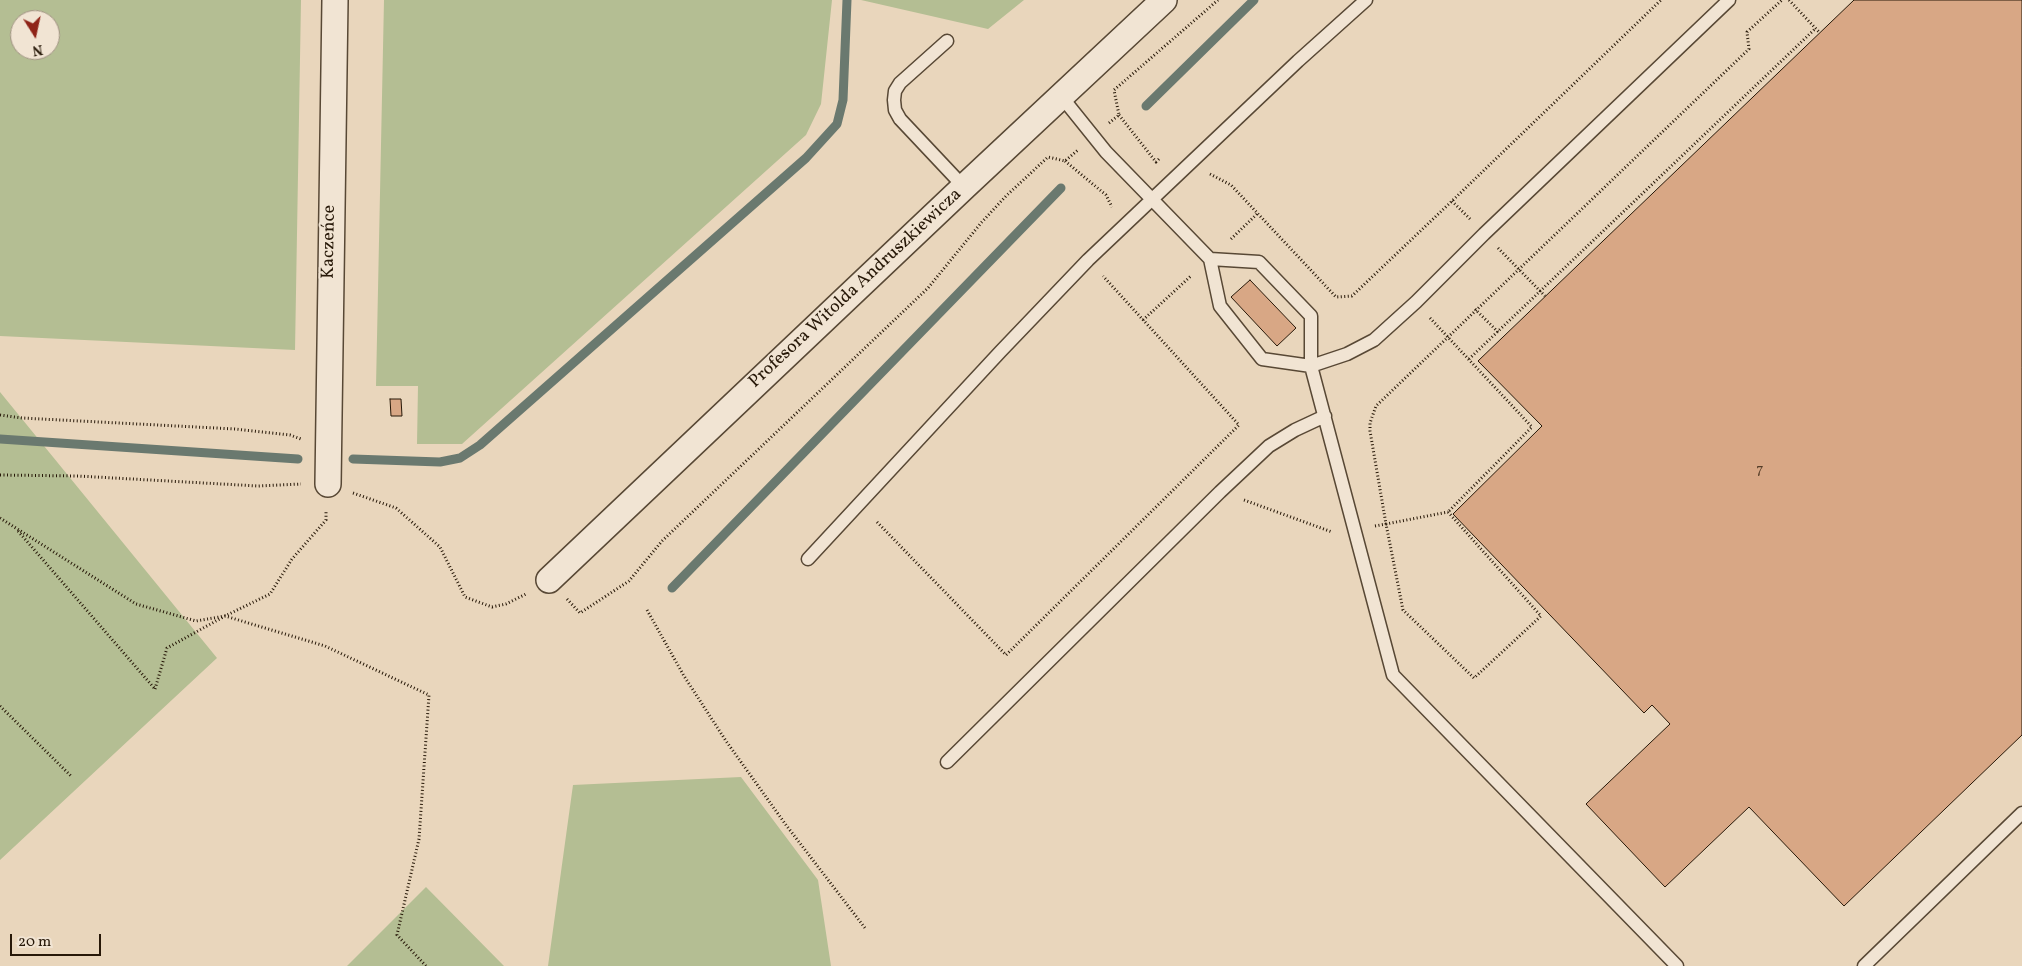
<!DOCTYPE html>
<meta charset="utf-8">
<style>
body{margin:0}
#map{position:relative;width:2022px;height:966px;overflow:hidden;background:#e9d6bc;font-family:Vollkorn,serif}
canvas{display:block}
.north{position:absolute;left:10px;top:10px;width:50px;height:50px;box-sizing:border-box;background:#f1e4d3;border:1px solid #a09282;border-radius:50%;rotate:170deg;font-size:14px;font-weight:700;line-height:20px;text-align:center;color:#271808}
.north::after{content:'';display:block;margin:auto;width:18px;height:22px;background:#8f2418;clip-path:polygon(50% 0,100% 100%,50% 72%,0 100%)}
.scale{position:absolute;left:10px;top:934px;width:91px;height:22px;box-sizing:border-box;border:2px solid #271808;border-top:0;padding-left:6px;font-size:15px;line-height:18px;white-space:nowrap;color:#271808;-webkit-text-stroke:4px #f1e4d3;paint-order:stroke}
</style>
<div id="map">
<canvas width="2022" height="966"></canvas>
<div class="north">N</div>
<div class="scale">20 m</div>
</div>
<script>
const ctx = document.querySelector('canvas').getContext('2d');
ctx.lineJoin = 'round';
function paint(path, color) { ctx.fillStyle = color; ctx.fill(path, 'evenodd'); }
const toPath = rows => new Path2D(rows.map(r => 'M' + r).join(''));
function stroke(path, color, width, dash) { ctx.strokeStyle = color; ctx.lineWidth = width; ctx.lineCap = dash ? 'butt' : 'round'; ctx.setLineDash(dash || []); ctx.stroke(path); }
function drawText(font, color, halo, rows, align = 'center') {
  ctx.font = font + ' Vollkorn,serif'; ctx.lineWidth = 4; ctx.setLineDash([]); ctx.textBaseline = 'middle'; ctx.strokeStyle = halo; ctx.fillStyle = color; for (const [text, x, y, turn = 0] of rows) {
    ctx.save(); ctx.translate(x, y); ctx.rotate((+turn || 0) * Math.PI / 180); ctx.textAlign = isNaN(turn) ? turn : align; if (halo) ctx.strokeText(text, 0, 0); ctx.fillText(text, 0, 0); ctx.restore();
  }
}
const green = toPath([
 [0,0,301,0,295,350,0,336],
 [20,20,50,20,50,50,20,50],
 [384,0,832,0,821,104,806,135,462,444,417,444,418,386,376,386],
 [861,0,1024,0,988,29],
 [0,392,217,658,0,860],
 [741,777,818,880,831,966,548,966,573,785],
 [426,887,504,966,347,966]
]);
const stream = toPath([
 [1146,106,1254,0],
 [0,439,298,459],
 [353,459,440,462,460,458,480,445,806,158,837,124,843,100,847,0],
 [672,588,1061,188]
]);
const building = toPath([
 [1854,0,2022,0,2022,735,1844,906,1749,807,1665,887,1586,804,1670,724,1652,705,1644,713,1453,514,1542,426,1478,361,1854,0],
 [1250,280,1296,328,1277,346,1231,297,1250,280],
 [390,399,401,399,402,416,391,416,390,399]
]);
const path = toPath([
 [1789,0,1819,32],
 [1119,115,1156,162,1160,158],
 [1109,123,1119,115,1114,90,1218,0],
 [1065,161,1106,195,1112,207],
 [1210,174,1231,185,1336,297,1352,296,1452,201,1661,0],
 [1452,201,1470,219],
 [1231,239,1258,213],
 [1498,248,1545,296],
 [1475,309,1498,332],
 [1430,318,1532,427,1448,512],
 [1143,320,1192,275],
 [1469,359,1816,28],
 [0,415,22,418,235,429,290,435,301,439],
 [0,475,78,476,258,486,301,484],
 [353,493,396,508,440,547,465,597,492,607,506,604,526,594],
 [1244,500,1332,532],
 [1448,512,1541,616,1474,678,1403,610,1386,524,1448,512],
 [0,518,136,604,196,621,225,616,270,594,292,559,326,520,326,512],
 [877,522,1006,655,1239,425,1103,276],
 [1375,526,1386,524,1370,431,1370,423,1376,406,1749,49,1747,32,1782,0],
 [18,531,155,689],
 [567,599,580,613,629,581,662,541,928,288,981,223,1006,196,1048,157,1065,161,1078,150],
 [647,610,684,676,726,741,786,825,865,928],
 [155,689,167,648,225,616,325,646,429,695,419,839,397,935,426,966],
 [0,706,71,776]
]);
const service = toPath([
 [947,41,900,83,895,91,894,100,895,110,900,119,964,187],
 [1061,96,1106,152,1210,259,1220,306,1262,359,1311,366,1347,354,1374,340,1416,302,1484,234,1729,0],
 [1210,259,1259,262,1311,316,1311,366,1393,675,1677,966],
 [808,559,1000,352,1088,260,1298,61,1366,0],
 [947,762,1220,492,1269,446,1295,430,1325,416],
 [1864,966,2022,813]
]);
const minor = toPath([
 [328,484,335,0],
 [549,580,964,187,1164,0]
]);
const numberNames = [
 ["7",1760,470]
];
const streetNames = [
 ["Kaczeńce",330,242,-89],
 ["Profesora Witolda Andruszkiewicza",856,289,-43]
];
paint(green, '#b4be93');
stroke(stream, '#6a796f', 9);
paint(building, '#d8a785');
stroke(building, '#271808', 1);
stroke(service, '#584835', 15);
stroke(minor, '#584835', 28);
stroke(path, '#271808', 3, [1, 2.5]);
stroke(service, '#f1e4d3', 12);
stroke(minor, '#f1e4d3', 25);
drawText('15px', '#533c27', null, numberNames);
drawText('18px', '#271808', '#f1e4d3', streetNames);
</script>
